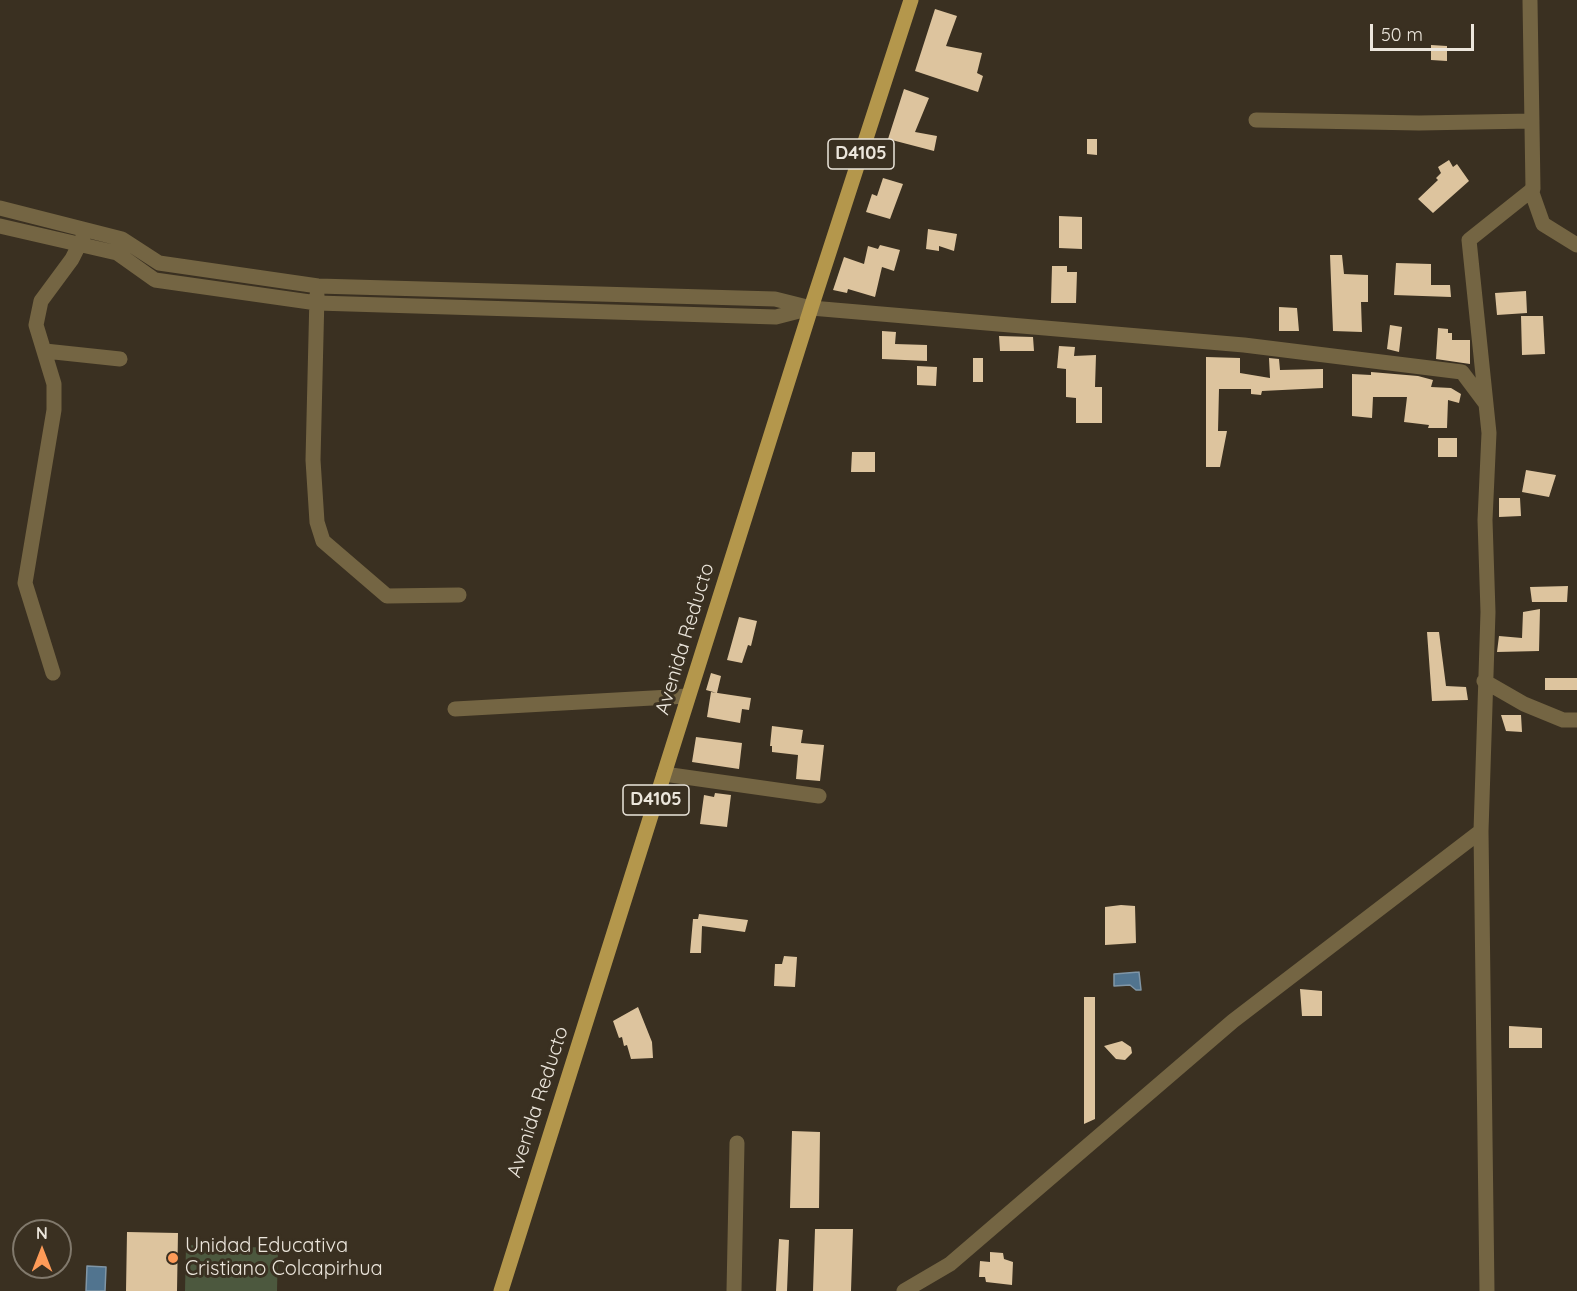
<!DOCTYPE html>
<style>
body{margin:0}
#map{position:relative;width:1577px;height:1291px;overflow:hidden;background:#3a3021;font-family:Quicksand,sans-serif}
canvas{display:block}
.north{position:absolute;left:12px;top:1219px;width:60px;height:60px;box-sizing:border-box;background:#3a3021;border:2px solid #81796c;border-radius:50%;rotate:0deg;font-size:16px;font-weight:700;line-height:24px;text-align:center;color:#ece6dc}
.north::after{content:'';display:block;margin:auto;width:21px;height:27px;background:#fe9b58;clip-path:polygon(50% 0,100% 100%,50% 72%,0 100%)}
.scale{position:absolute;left:1370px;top:24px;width:104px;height:27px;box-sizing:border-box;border:3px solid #ece6dc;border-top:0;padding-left:8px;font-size:18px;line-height:21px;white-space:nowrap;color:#ece6dc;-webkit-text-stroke:4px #3a3021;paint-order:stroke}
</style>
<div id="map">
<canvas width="1577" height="1291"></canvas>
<div class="north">N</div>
<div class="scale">50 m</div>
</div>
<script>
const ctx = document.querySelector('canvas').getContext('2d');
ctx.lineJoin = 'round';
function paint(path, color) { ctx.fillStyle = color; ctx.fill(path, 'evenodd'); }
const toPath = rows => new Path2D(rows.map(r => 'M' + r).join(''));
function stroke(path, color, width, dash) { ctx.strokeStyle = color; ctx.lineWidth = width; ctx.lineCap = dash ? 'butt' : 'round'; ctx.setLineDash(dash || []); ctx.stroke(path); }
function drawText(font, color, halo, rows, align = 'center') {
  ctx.font = font + ' Quicksand,sans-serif'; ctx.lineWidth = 6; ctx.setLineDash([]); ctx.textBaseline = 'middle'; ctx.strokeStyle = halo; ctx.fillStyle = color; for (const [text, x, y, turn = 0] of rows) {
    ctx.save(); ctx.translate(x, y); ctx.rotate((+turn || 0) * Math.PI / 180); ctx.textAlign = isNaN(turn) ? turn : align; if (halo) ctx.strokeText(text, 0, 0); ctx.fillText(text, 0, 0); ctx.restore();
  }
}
const green = toPath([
 [186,1245,278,1248,277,1291,185,1291]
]);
const water = toPath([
 [1139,972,1141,990,1136,990,1130,985,1114,986,1114,974,1139,972],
 [87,1266,106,1267,105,1291,86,1291,87,1266]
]);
const building = toPath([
 [935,9,957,16,946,46,982,53,977,73,983,76,978,92,915,71],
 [1431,45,1447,46,1447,61,1431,60],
 [904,89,929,98,915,132,937,136,934,151,888,139],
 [1087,139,1097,139,1097,155,1087,154],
 [1449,160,1453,167,1457,164,1469,181,1433,213,1418,199,1438,180,1436,178,1441,173,1438,167],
 [883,178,903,184,890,219,866,212,872,194,877,196],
 [1059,216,1082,217,1082,249,1059,248],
 [928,229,957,234,954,251,939,246,939,251,926,249],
 [880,245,900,250,894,271,882,267,875,297,848,289,847,293,833,290,844,257,864,264,868,246,878,249],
 [1330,255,1342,255,1344,274,1368,275,1368,302,1361,302,1362,332,1333,331],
 [1396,263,1431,264,1431,285,1450,285,1451,297,1394,295],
 [1052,266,1067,266,1067,272,1077,272,1076,303,1051,303],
 [1526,291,1527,313,1497,315,1495,293],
 [1279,307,1297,308,1299,331,1279,331],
 [1521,316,1543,316,1545,354,1522,355],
 [1390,325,1402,327,1399,352,1387,349],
 [1438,328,1448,329,1448,333,1452,333,1452,340,1470,340,1470,364,1436,359],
 [882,331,896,332,895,344,927,345,927,361,882,359],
 [999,336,1033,337,1034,351,1000,351],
 [1059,346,1075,347,1074,356,1096,355,1095,387,1102,387,1102,423,1076,423,1076,398,1066,397,1066,369,1057,368],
 [1206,357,1240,358,1240,373,1270,378,1269,358,1279,359,1280,370,1323,369,1323,388,1262,391,1261,395,1251,394,1251,389,1219,389,1218,431,1227,431,1220,467,1206,467],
 [973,358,983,358,983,382,973,382],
 [917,366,937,367,936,386,917,385],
 [1371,372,1418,376,1433,380,1431,387,1451,388,1461,394,1459,403,1448,400,1447,428,1428,428,1429,425,1404,422,1407,397,1373,397,1372,418,1352,416,1352,374,1371,375],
 [1438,438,1457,438,1457,457,1438,457],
 [852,452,875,452,875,472,851,472],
 [1526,470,1556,475,1549,497,1522,492],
 [1499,498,1520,498,1521,516,1499,517],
 [1568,586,1567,602,1532,602,1530,587],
 [1540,609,1539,651,1497,652,1499,636,1522,638,1523,612],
 [739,617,757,621,751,646,748,645,742,663,727,660],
 [1427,632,1439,632,1446,686,1466,687,1468,700,1432,701],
 [711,673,721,676,717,693,706,690],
 [1545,678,1577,678,1577,690,1545,690],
 [711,692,751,698,749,710,742,709,740,723,707,717],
 [1501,715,1521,715,1522,732,1506,731],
 [772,726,803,730,801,743,824,745,820,781,796,779,798,755,772,752,772,746,770,746],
 [696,737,742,743,739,769,692,762],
 [715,793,731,795,727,827,700,824,704,795,714,797],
 [1121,905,1135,906,1136,943,1105,945,1105,907],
 [699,914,748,920,745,932,702,926,701,953,690,953,693,919,698,919],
 [784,956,797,957,795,987,774,986,775,964,782,964],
 [1300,989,1322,991,1322,1016,1302,1016],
 [1084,997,1095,997,1095,1119,1084,1124],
 [638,1007,652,1042,653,1058,631,1059,627,1045,624,1046,622,1037,619,1038,613,1021],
 [1509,1026,1542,1028,1542,1048,1509,1048],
 [1122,1041,1131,1047,1132,1053,1125,1060,1116,1059,1104,1046],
 [792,1131,820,1132,819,1208,790,1208],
 [815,1229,853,1229,851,1291,813,1291],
 [127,1232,178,1233,177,1291,126,1291],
 [779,1239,789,1240,787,1291,776,1291],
 [990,1252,1003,1253,1004,1259,1013,1262,1012,1285,986,1282,985,1277,979,1277,980,1261,990,1262]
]);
const minor = toPath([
 [1256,120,1419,123,1532,121],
 [1531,190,1543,224,1577,245],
 [0,208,122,239,159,263,318,286,775,299,811,308,1244,345,1462,372,1486,404],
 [0,226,117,253,155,280,317,303,776,317,807,309],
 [317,295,313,460,317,522,323,541,387,596,459,595],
 [45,351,120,359],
 [53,673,25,583,54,410,54,384,36,325,41,301,72,259,83,237],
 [1484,681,1524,704,1563,720,1577,720],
 [455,709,688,696],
 [664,774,819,796],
 [1481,831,1487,1291],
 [734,1291,737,1143],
 [904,1291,950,1264,1233,1021,1481,831,1488,612,1485,520,1489,433,1469,240,1533,189,1530,1]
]);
const major = toPath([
 [501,1291,811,308,911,0]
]);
const markers = [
 [173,1258,6,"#fe9b58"]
];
const shields = [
 [861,154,66],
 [656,800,66]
];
const shieldNames = [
 ["D4105",861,154],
 ["D4105",656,800]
];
const streetNames = [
 ["Avenida Reducto",685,639,-73],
 ["Avenida Reducto",538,1102,-72]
];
const poiNames = [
 ["Unidad Educativa",185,1246],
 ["Cristiano Colcapirhua",185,1269]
];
paint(green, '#4c583e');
paint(water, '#51748f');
stroke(water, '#8096a6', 1.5);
paint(building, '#ddc49e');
stroke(minor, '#746543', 15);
stroke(major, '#b4974c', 15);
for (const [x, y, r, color] of markers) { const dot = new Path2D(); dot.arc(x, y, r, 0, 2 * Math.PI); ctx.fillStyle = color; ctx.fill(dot); stroke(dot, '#3a3021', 2); }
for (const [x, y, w] of shields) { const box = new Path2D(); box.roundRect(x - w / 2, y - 15, w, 30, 4.5); ctx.fillStyle = '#3a3021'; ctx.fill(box); stroke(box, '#ece6dc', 1.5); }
drawText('bold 18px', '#ece6dc', null, shieldNames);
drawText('20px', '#ece6dc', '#3a3021', streetNames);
drawText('20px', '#ece6dc', '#3a3021', poiNames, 'left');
</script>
